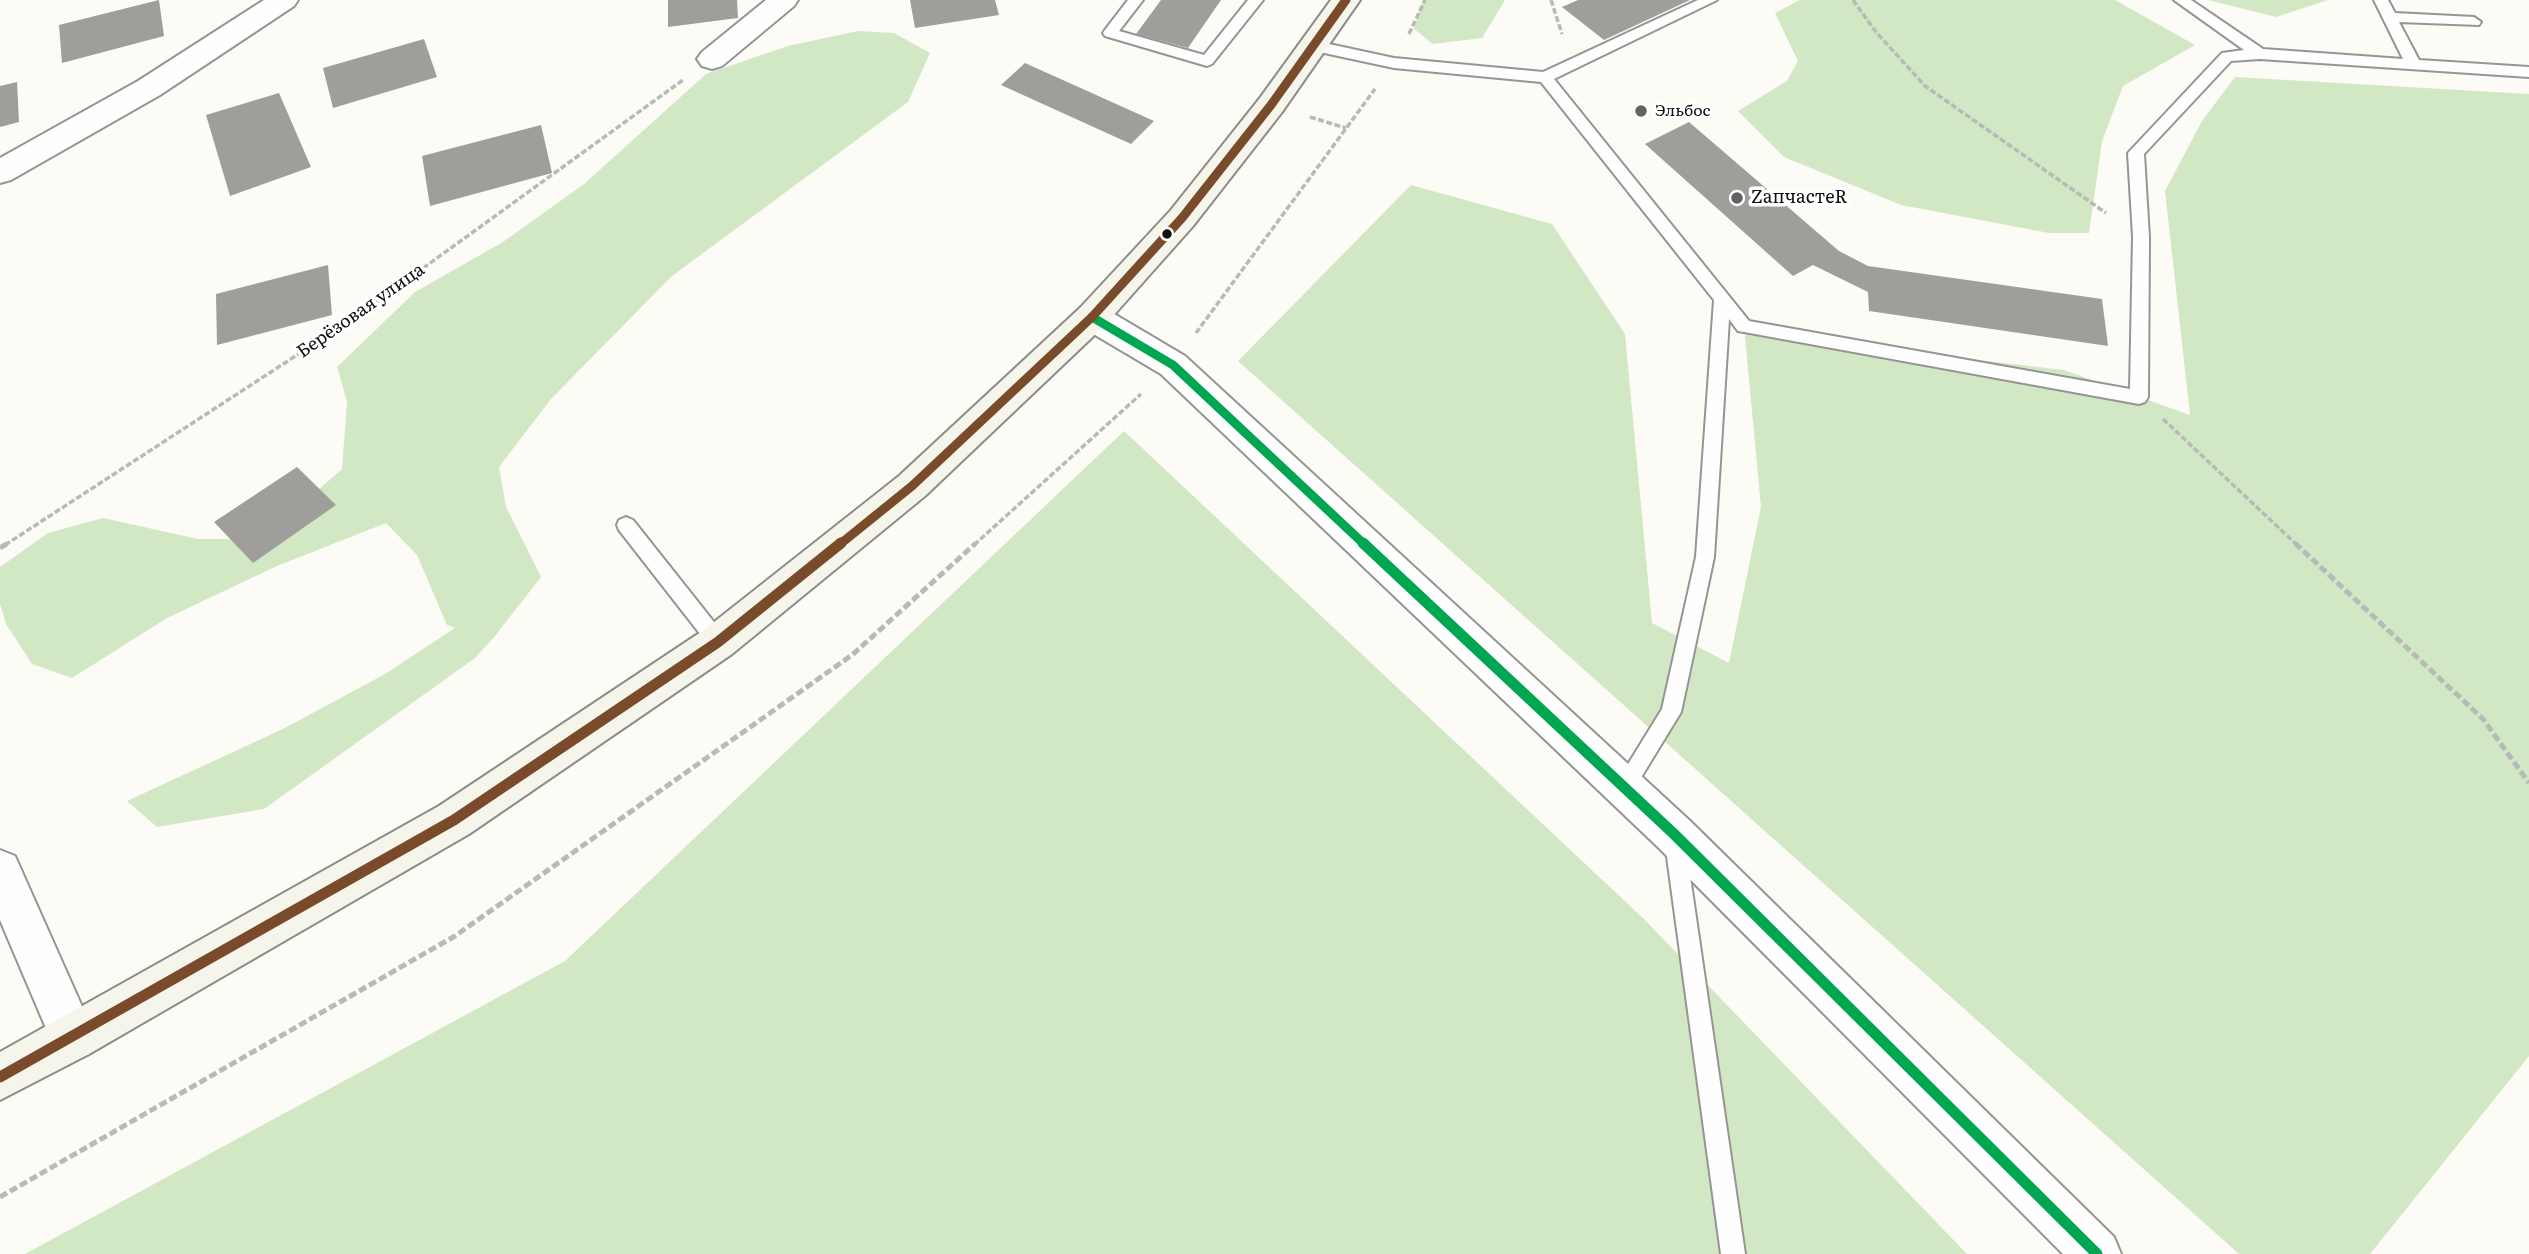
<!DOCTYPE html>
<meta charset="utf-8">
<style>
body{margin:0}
canvas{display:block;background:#fcfbf5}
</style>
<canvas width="2529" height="1254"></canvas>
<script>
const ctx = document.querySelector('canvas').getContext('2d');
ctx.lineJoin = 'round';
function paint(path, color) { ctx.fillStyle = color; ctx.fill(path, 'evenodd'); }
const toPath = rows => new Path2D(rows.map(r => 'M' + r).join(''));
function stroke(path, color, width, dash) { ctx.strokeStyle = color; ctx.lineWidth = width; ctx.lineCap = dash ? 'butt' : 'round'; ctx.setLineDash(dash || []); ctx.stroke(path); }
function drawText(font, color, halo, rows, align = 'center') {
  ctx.font = font + ' Literata,serif'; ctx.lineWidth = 7; ctx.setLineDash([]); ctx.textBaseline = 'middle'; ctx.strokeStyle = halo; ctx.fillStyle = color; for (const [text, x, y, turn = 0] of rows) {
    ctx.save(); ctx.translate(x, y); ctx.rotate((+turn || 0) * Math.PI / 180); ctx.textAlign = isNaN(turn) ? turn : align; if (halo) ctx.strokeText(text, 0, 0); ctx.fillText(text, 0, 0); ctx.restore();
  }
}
const forest = toPath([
 [1423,0,1505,0,1482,38,1433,44,1414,29],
 [1800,0,2115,0,2195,45,2123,86,2102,141,2089,233,2049,233,1901,205,1784,157,1738,111,1787,81,1798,61,1775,13],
 [2208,0,2328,0,2276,17],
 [858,31,894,33,930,53,908,102,672,276,551,399,499,467,506,507,541,577,495,636,475,658,264,809,157,827,127,801,283,729,385,674,455,628,447,625,417,555,386,523,277,566,167,618,72,678,32,664,6,624,0,604,0,567,48,533,103,518,198,539,252,539,310,497,342,469,347,401,337,367,415,292,503,242,584,184,706,74,788,46],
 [2235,77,2529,94,2529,1056,2370,1254,2239,1254,1238,361,1411,185,1552,224,1625,334,1652,623,1729,663,1761,507,1744,326,1892,350,2064,370,2190,415,2165,191,2202,121],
 [1124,431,1645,920,1967,1254,25,1254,565,961]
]);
const building = toPath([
 [159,0,164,36,62,63,59,25],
 [668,0,737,0,738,18,668,27],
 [910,0,995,0,999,15,915,28],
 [1161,0,1221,0,1188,48,1136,34],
 [1578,0,1690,0,1604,40,1562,7],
 [424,39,437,77,333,108,323,68],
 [1025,63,1154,121,1131,144,1001,85],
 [17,82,19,122,0,127,0,86],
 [279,93,311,167,230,196,206,115],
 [1689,122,1839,251,1868,266,2102,299,2108,346,1869,311,1868,292,1813,265,1793,276,1645,144],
 [541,125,552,173,430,206,422,156],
 [328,265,332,315,217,345,216,294],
 [297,467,336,505,253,563,214,522]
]);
const pathFar1 = toPath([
 [1551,0,1562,34],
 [1853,0,1876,32,1925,86,2106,213],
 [1409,34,1425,0],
 [1310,117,1346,128],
 [1196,333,1375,89],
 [2163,419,2297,545],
 [5,545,357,316,683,80],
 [974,545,1141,394]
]);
const path = toPath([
 [2295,543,2483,719,2529,783],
 [0,548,8,543],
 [0,1197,455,936,852,655,976,543]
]);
const lane = toPath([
 [1128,0,1143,0,1119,31,1204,55,1248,0,1263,0,1212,64,1207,66,1105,36,1103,33,1105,30,1128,0],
 [1698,0,1717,0,1554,79,1749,321,2130,389,2133,237,2128,153,2222,53,2244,50,2174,0,2191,0,2263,49,2403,59,2374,0,2388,0,2395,13,2474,17,2481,22,2479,25,2399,22,2419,60,2529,67,2529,77,2260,59,2231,61,2144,154,2149,237,2148,397,2145,402,2139,404,1744,332,1738,331,1729,319,1714,557,1681,712,1631,794,1624,796,1617,794,1614,787,1662,709,1696,557,1714,300,1541,82,1394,68,1315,51,1308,46,1315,41,1394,58,1543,72,1698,0],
 [626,517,633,520,725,636,728,642,725,648,718,650,711,648,619,530,617,525,619,520,626,517],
 [1675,832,1682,835,1685,842,1745,1254,1721,1254,1665,842,1668,835,1675,832]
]);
const street = toPath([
 [264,0,298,0,294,6,160,95,11,180,0,183,0,158,138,81,264,0],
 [766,0,798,0,794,6,722,66,712,69,702,66,697,59,702,52,766,0],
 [1092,304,1104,308,1185,356,1689,820,2114,1237,2121,1254,2063,1254,1659,848,1161,374,1080,326,1075,317,1080,308,1092,304],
 [0,850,15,856,96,1038,89,1054,73,1061,57,1054,0,920,0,850]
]);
const secondary = toPath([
 [1331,0,1360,0,1282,112,1193,226,1104,326,925,496,732,654,469,834,89,1054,0,1100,0,1052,439,806,704,630,899,476,1080,308,1171,210,1260,98,1331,0]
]);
const bus1Far1 = toPath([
 [1092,317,1173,365,1365,545]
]);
const bus1 = toPath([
 [1363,543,1674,834,2097,1254]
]);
const bus2Far1 = toPath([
 [839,545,912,486,1092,317,1182,218,1271,105,1346,0]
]);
const bus2 = toPath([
 [0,1077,454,820,718,642,841,543]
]);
const markers = [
 [1641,111,7,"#626260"],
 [1737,198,7,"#626260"],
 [1167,234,6,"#0f0f0f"]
];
const farPoinames = [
 ["Эльбос",1655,111]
];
const poiNames = [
 ["ZапчастеR",1751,198]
];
const streetNames = [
 ["Берёзовая улица",361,311,-35]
];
paint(forest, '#d2e8c4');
paint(building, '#a09e9a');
stroke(lane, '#969593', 4);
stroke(street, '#969593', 4);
stroke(secondary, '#8c8c89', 4);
stroke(pathFar1, '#b9b9b8', 3.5, [6, 2.5]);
stroke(path, '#b9b9b8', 5, [8, 3.5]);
paint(lane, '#fffefe');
paint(street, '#fffefe');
paint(secondary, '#f5f5eb');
stroke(bus1Far1, '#00a651', 9);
stroke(bus1, '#00a651', 11);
stroke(bus2Far1, '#7a4b2a', 9);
stroke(bus2, '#7a4b2a', 11);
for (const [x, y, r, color] of markers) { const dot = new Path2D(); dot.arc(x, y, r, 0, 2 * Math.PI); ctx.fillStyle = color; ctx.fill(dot); stroke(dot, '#fff', 2.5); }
drawText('16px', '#0f0f0f', '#fff', farPoinames, 'left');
drawText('18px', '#0f0f0f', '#fff', poiNames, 'left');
drawText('18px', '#0f0f0f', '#fff', streetNames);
</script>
